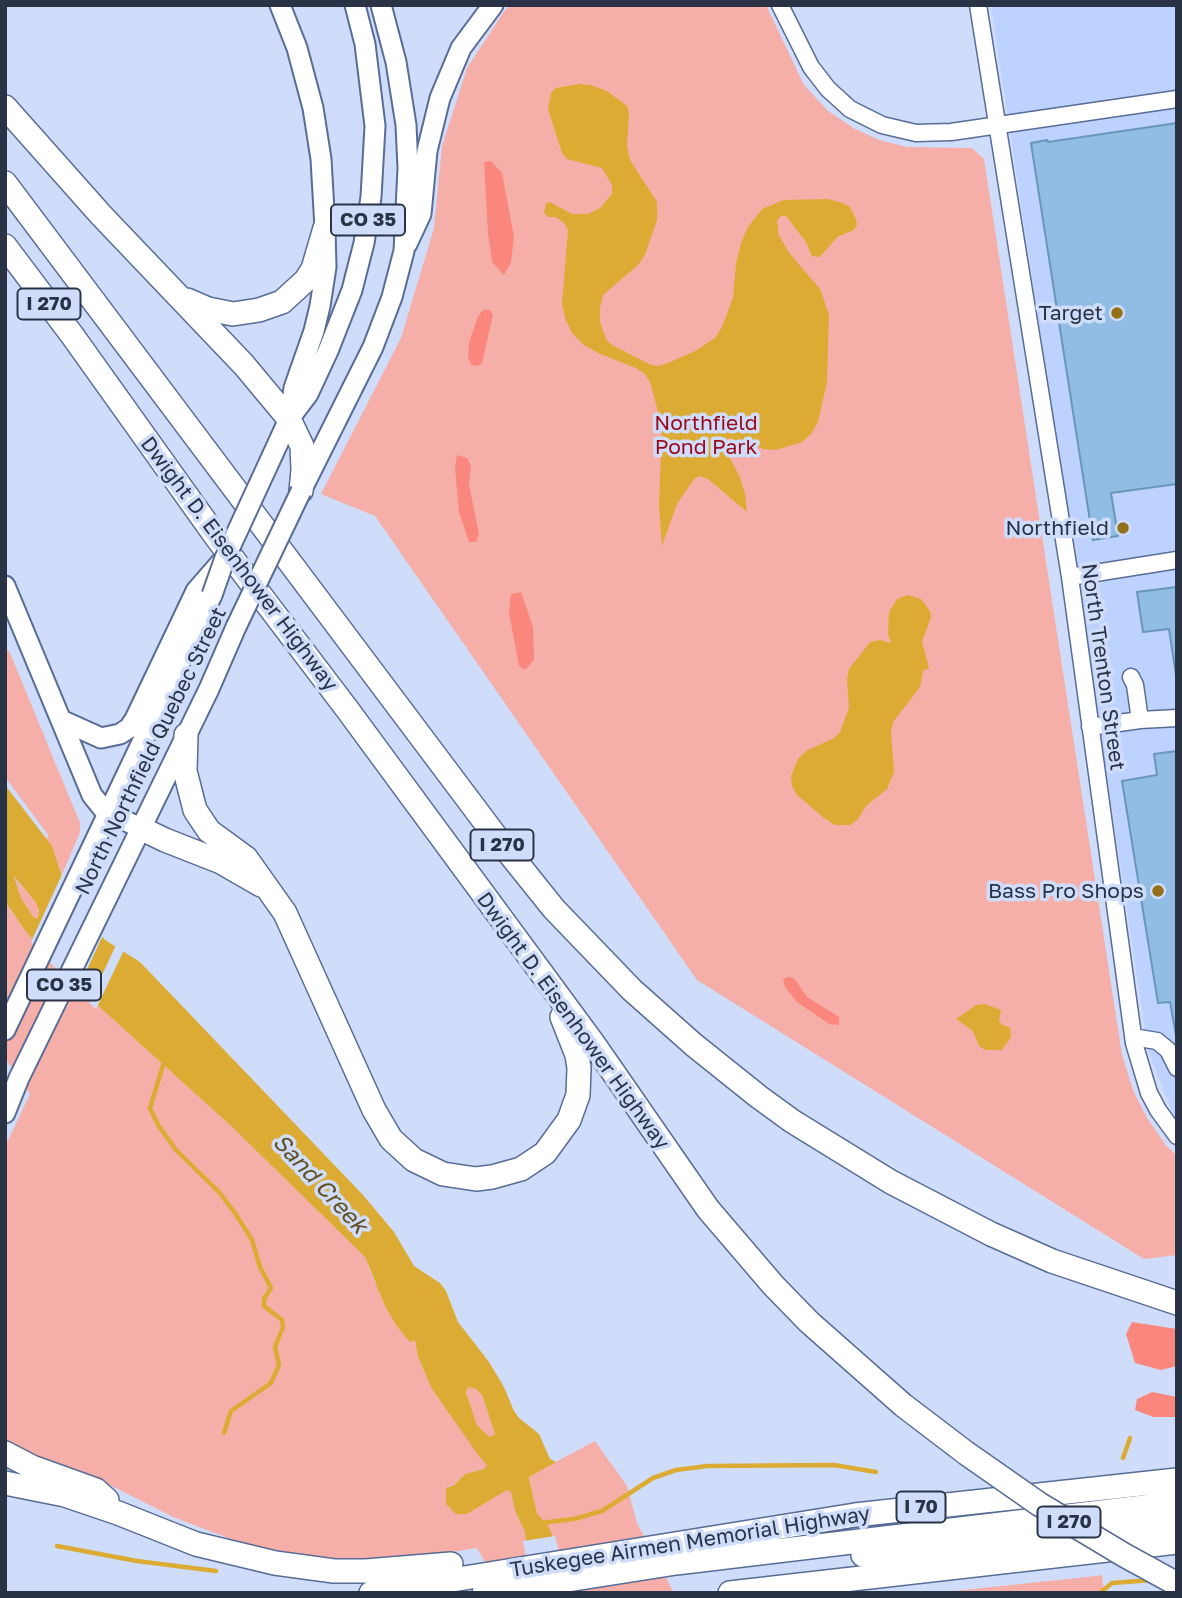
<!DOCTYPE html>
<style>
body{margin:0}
#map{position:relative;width:1182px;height:1598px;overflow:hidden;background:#cfddfa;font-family:"Golos Text",sans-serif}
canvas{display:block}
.frame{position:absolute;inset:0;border:7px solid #2a3346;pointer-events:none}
</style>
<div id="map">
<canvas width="1182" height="1598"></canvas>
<div class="frame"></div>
</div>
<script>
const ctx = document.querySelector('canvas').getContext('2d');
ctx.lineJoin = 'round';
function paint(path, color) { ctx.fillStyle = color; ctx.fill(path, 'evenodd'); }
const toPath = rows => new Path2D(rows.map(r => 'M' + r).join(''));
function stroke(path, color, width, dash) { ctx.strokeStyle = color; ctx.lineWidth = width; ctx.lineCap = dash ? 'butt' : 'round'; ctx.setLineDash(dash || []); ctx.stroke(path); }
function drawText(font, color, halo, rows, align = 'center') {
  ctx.font = font + ' "Golos Text",sans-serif'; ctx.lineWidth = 7; ctx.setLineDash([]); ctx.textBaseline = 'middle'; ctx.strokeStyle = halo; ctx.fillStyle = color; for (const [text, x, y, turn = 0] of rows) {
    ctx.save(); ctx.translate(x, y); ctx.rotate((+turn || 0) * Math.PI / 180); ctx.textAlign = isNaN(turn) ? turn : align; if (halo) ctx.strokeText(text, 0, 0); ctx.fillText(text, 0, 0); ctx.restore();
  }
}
const built = toPath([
 [991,5,1177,5,1177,1118,1173,1114,1148,1050]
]);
const green = toPath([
 [512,5,766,5,804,85,828,111,855,129,879,140,907,147,972,148,984,159,1122,1055,1133,1090,1147,1118,1165,1144,1177,1156,1177,1255,1144,1259,697,980,375,516,321,494,401,338,434,228,442,146,467,68,505,10],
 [5,647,10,653,80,823,80,832,62,875,52,847,46,838,49,836,5,777],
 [14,874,19,883,36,903,39,910,38,919,34,918,21,898],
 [5,902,26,932,85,994,231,1126,365,1257,374,1281,415,1339,418,1357,432,1389,488,1465,484,1469,465,1474,454,1485,448,1486,456,1514,467,1514,507,1489,511,1492,515,1511,525,1532,537,1593,503,1593,477,1548,421,1557,371,1561,326,1560,289,1555,244,1544,173,1517,106,1483,22,1452,5,1441,5,1147,30,1094,5,1058],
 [468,1387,476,1389,482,1395,495,1434,489,1438,477,1425,471,1409,466,1393],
 [595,1441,627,1486,637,1523,674,1593,566,1593,537,1514,529,1476],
 [1102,1575,1104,1593,935,1593,1096,1576]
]);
const forest = toPath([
 [491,161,502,173,514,237,511,262,504,275,492,262,488,233,484,162],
 [483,310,490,310,493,315,482,363,478,366,471,365,468,357,469,343,478,316],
 [457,455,467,458,471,466,469,485,479,534,476,542,469,542,459,512,455,468],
 [521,592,533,627,534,660,525,670,519,666,509,612,511,594],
 [787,977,794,978,807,997,839,1017,839,1025,829,1024,797,1002,785,987,783,980],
 [1132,1322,1177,1329,1177,1366,1161,1370,1135,1363,1126,1334],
 [1152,1392,1177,1397,1177,1417,1153,1417,1135,1410,1137,1399]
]);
const water = toPath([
 [579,84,590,85,607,91,627,106,629,113,627,146,630,160,657,202,657,220,645,255,638,265,603,295,600,308,600,322,606,339,612,345,651,365,659,366,668,363,695,351,715,338,722,327,733,298,736,264,741,243,748,227,762,209,784,200,828,199,843,203,850,207,856,219,857,225,854,230,837,237,820,257,812,256,806,242,786,216,781,216,777,221,779,236,790,254,820,289,829,315,827,382,818,422,811,434,802,442,776,450,764,449,729,438,724,441,723,446,739,475,745,493,747,512,708,479,700,476,694,479,677,504,662,546,659,505,662,426,650,382,645,374,636,368,598,353,584,345,572,333,565,318,562,304,568,230,564,223,556,217,548,217,544,213,546,203,550,202,572,214,588,214,600,208,612,194,612,185,602,168,567,159,562,153,548,109,551,93,556,88],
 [908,595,921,599,930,611,931,617,922,642,929,668,923,671,920,687,893,722,891,732,894,772,887,789,866,806,858,819,850,825,835,825,824,818,797,795,792,786,791,776,798,759,806,751,834,738,840,732,849,708,847,680,849,669,870,642,880,640,891,643,888,634,889,612,897,599],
 [5,785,52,846,64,882,76,905,105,940,140,962,363,1195,394,1232,414,1266,440,1283,446,1291,458,1322,489,1362,504,1387,514,1411,519,1418,539,1434,550,1459,556,1462,529,1477,537,1514,547,1524,551,1532,566,1593,526,1541,525,1532,515,1511,511,1492,507,1490,467,1514,456,1514,446,1504,446,1488,454,1485,465,1474,484,1469,487,1465,479,1456,432,1389,418,1357,415,1340,411,1342,409,1341,396,1325,385,1306,365,1257,231,1126,85,994,26,932,11,910,5,902],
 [14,876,36,903,39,910,38,918,34,918,21,898],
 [468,1387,476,1389,482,1395,495,1434,489,1437,477,1425,466,1393],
 [985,1004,1001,1010,999,1020,1002,1025,1010,1027,1011,1037,1002,1050,986,1050,979,1046,973,1031,956,1019,976,1005]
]);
const pier = toPath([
 [64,870,67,881,79,903,104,933,77,991,31,942],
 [116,945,124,950,96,1009,89,1003],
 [555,1536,569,1593,533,1593,523,1541]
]);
const stream = toPath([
 [164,1062,150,1108,158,1125,176,1150,219,1192,235,1213,252,1240,260,1267,271,1288,264,1299,264,1306,282,1320,283,1327,275,1347,279,1365,271,1383,231,1411,224,1433],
 [1123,1458,1130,1438],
 [540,1523,574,1519,602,1511,653,1478,676,1470,707,1466,834,1465,876,1472],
 [57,1546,137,1561,216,1571],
 [1100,1593,1112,1583,1152,1580]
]);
const building = toPath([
 [1177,123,1177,484,1111,493,1118,536,1093,540,1031,143,1047,140,1048,142,1177,123],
 [1177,587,1177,682,1169,629,1143,632,1137,592,1177,587],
 [1177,751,1177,1041,1170,1002,1158,1003,1122,781,1157,775,1154,754,1177,751]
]);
const minor = toPath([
 [780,5,811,67,828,89,850,109,882,125,916,133,951,132,1177,99],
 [978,5,1070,577,1134,1043,1149,1093,1158,1110,1177,1136],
 [1070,577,1177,560],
 [1140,720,1177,718],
 [1090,727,1140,720,1135,685,1131,677],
 [1133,1037,1157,1041,1168,1050,1177,1068]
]);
const major = toPath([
 [280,5,297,48,313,108,321,159,325,228,326,267,320,306,314,331,294,388,290,415],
 [407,244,421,214,427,151,440,98,461,48,493,5],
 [273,454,289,419,308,394,328,351,352,290,364,243,371,197,375,126,365,44,355,5],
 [303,487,373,347,392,297,404,251,408,168,406,125,396,62,381,5],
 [5,586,92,795,104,810,140,828],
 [61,720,101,738,120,734,129,728,135,719,196,591,223,560],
 [5,1030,212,595],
 [5,1113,19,1078,209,689,236,627]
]);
const highway = toPath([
 [5,107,101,215,244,365,289,419,302,446,303,470,301,491],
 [5,183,497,838,554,909,632,990,694,1045,759,1097,792,1121,891,1182,991,1234,1052,1261,1177,1303],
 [5,246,72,335,217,538,347,709,593,1043,708,1209,773,1285,809,1322,903,1405,966,1453],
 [187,300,208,309,233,314,259,310,282,302,306,280,313,269,325,228],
 [186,735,185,771,195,810,209,831,246,858,285,913,374,1110,391,1139,414,1160,443,1174,476,1179,492,1177,521,1169,545,1153,569,1120,578,1095,579,1068,577,1055,562,1017],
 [140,828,165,840,221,862,261,885],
 [5,1453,32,1467,96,1490,107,1500],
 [5,1483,65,1495,118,1513,196,1544,275,1563,334,1571,366,1571,451,1564],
 [863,1555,1177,1521],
 [371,1593,855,1515,1177,1480],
 [484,1593,676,1563,1177,1503],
 [730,1593,1177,1542]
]);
const majorBridge = toPath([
 [212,595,225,558,273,454],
 [236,627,301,491]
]);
const highwayBridge = toPath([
 [966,1453,1039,1504,1124,1555,1177,1584]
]);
const markers = [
 [1117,313,7,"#947119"],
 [1123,528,7,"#947119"],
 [1158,891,7,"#947119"]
];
const shields = [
 [368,220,74],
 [49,304,63],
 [502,845,63],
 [64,985,74],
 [921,1507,49],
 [1069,1522,63]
];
const shieldNames = [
 ["CO 35",368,220],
 ["I 270",49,304],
 ["I 270",502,845],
 ["CO 35",64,985],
 ["I 70",921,1507],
 ["I 270",1069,1522]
];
const poiNames = [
 ["Target",1103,313],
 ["Northfield",1109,528],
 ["Bass Pro Shops",1144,891]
];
const parkNames = [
 ["Northfield",706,423],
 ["Pond Park",706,447]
];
const streetNames = [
 ["Dwight D. Eisenhower Highway",239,564,53],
 ["North Trenton Street",1103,667,82],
 ["North Northfield Quebec Street",151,751,-64],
 ["Dwight D. Eisenhower Highway",573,1021,54],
 ["Tuskegee Airmen Memorial Highway",690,1542,-9]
];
const waterNames = [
 ["Sand Creek",320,1184,47]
];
paint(built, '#bdd2ff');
paint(green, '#f6afa8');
paint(forest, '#f9877e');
paint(water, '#dbab34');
paint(pier, '#cfddfa');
stroke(stream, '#dbab34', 4.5);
paint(building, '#91bde4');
stroke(building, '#6b96bb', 2);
stroke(minor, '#586c97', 19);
stroke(major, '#586c97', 23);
stroke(highway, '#586c97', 26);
stroke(minor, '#fff', 16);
stroke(major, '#fff', 19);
stroke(highway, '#fff', 23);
stroke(majorBridge, '#586c97', 23, []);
stroke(highwayBridge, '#586c97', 26, []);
stroke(majorBridge, '#fff', 19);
stroke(highwayBridge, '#fff', 23);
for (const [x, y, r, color] of markers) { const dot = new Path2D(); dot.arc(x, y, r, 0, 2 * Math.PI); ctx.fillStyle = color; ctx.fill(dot); stroke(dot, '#cfddfa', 2.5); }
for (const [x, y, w] of shields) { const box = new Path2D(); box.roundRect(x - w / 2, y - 15.5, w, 31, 5); ctx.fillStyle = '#cfddfa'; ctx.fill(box); stroke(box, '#2a3346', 2); }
drawText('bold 19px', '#2a3346', null, shieldNames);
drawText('21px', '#2a3346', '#cfddfa', poiNames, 'right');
drawText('21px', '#990a18', '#cfddfa', parkNames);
drawText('21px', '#2a3346', '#cfddfa', streetNames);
drawText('italic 23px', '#634f22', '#cfddfa', waterNames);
</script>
